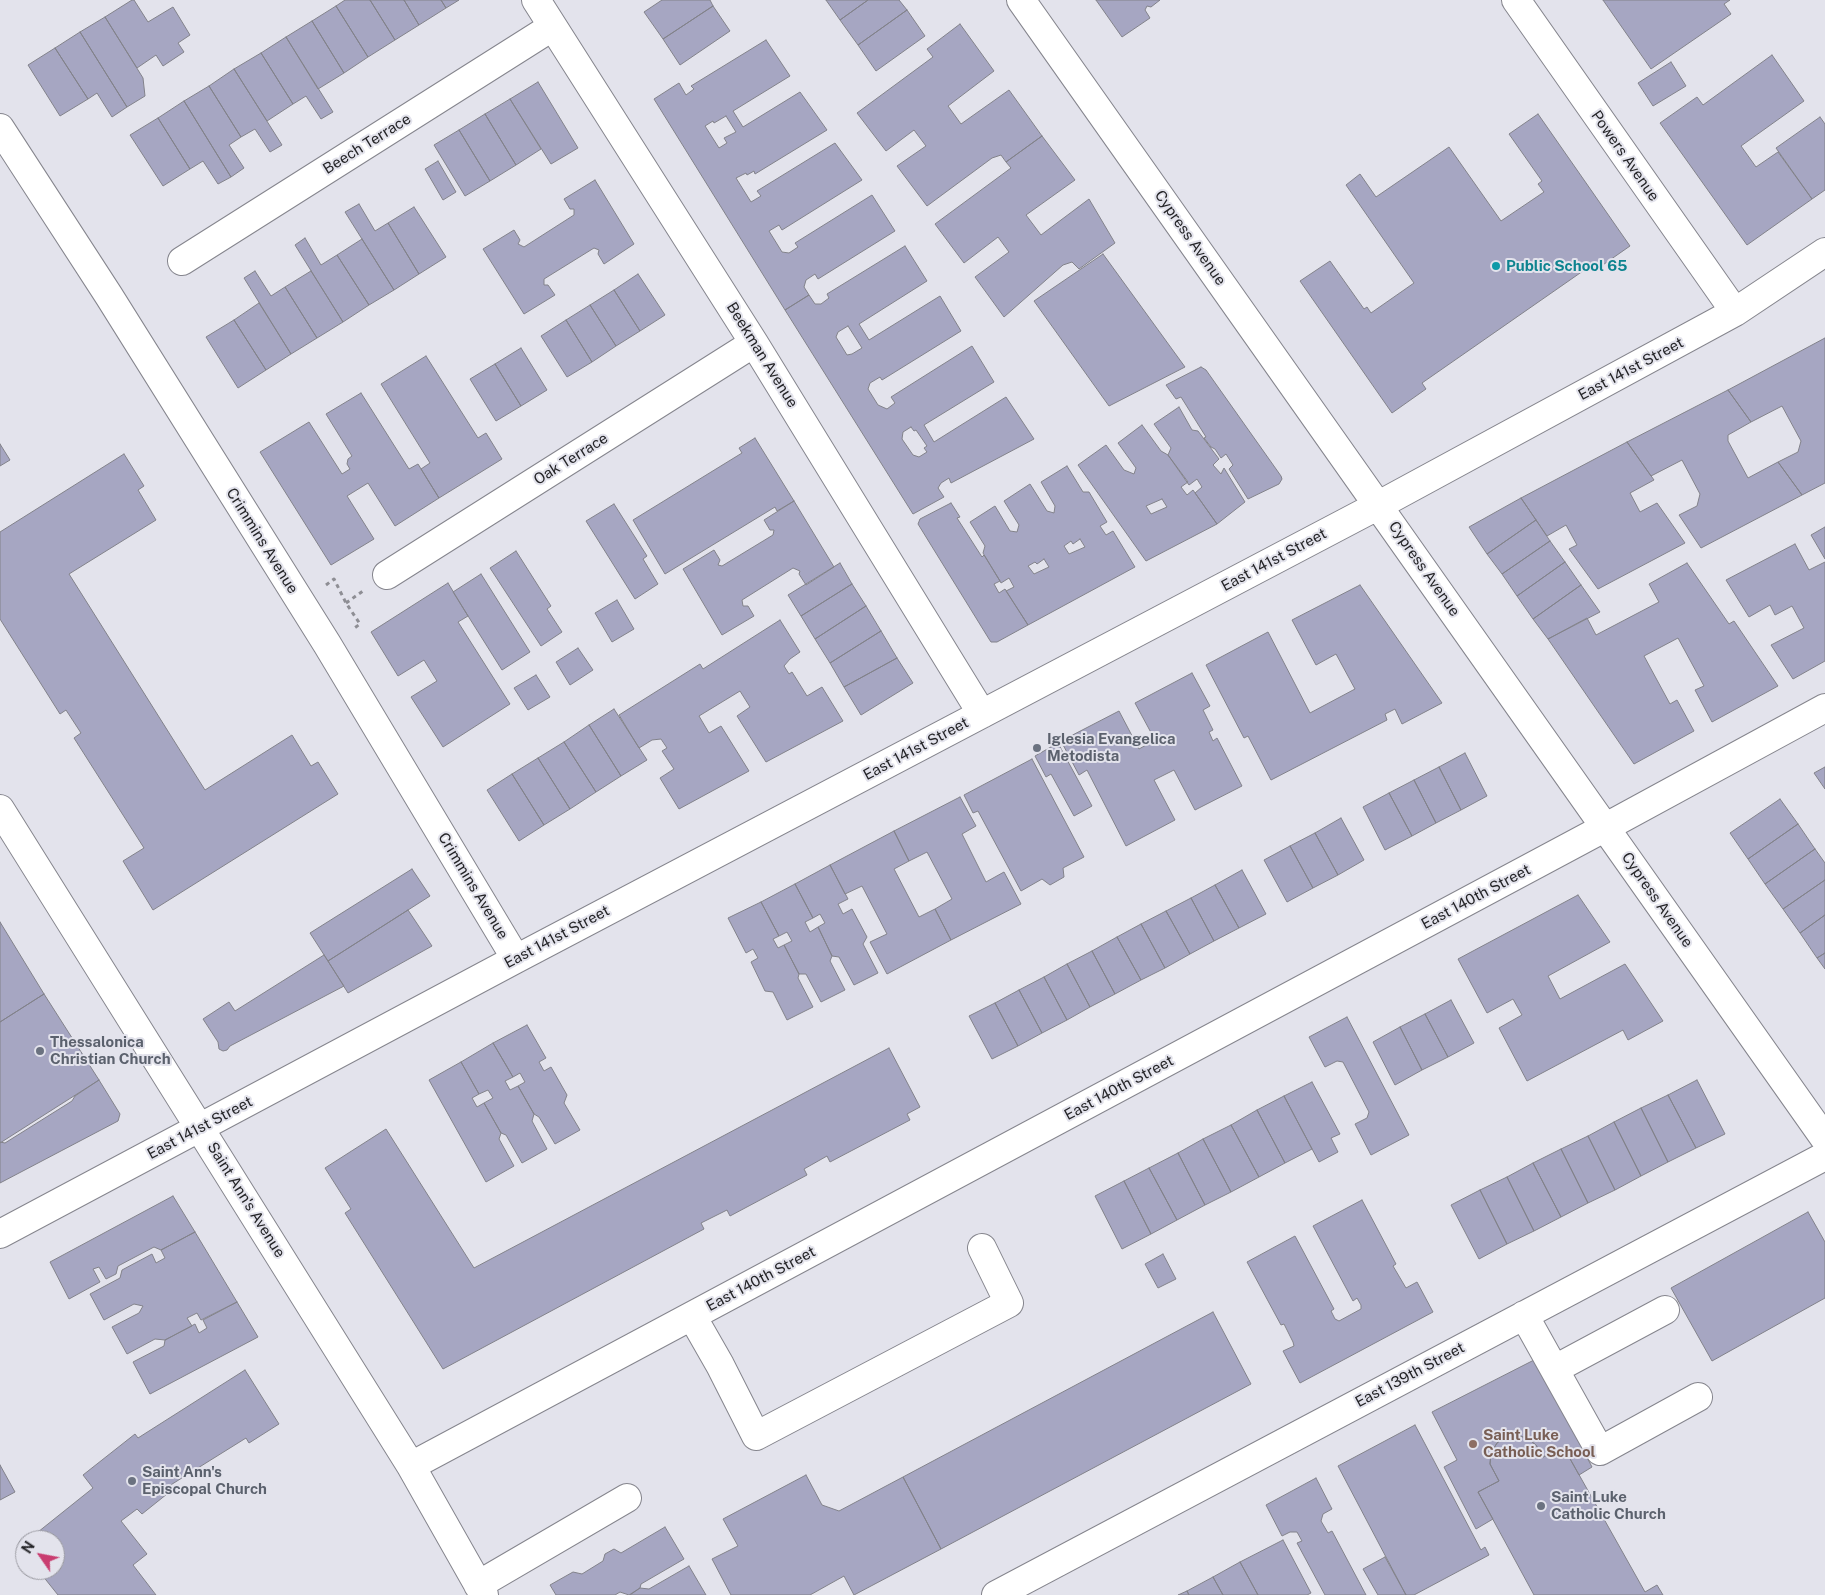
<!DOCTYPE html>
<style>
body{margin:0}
#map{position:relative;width:1825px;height:1595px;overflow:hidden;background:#e3e3ec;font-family:"Public Sans",sans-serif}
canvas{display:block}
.north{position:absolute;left:15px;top:1530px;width:50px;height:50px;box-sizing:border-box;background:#e3e3ec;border:1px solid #97979e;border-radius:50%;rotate:303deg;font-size:14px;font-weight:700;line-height:20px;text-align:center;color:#252528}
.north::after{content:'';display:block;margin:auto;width:18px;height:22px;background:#c93d70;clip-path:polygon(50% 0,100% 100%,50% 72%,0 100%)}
</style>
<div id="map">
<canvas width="1825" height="1595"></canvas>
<div class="north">N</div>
</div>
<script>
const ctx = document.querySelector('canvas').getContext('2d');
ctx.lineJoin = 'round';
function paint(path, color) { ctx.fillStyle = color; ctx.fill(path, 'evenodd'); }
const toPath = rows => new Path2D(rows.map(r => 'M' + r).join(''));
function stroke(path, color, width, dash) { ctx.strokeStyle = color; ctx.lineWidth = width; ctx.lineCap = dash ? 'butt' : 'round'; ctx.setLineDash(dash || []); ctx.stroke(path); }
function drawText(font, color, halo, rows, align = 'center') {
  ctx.font = font + ' "Public Sans",sans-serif'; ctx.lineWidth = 4; ctx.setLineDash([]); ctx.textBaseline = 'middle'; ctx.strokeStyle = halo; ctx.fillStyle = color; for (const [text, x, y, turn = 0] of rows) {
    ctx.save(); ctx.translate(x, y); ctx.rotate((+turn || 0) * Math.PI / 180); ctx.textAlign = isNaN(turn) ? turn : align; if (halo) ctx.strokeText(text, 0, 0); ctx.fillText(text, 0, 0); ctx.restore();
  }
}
const building = toPath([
 [132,0,134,0,148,22,173,7,190,35,178,43,184,52,163,66,156,55,137,68,105,17,132,0],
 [345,0,370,0,395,40,368,57,336,6,345,0],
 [370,0,404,0,419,25,395,40,370,0],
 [404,0,441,0,446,8,419,25,404,0],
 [441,0,459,0,446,8,441,0],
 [662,0,710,0,713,6,663,39,644,12,662,0],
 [826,0,868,0,840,20,826,0],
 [868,0,899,0,907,10,858,45,840,20,868,0],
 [1096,0,1160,0,1151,7,1147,6,1145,10,1150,18,1122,37,1096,0],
 [1603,0,1730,0,1724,4,1731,14,1651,69,1603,0],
 [336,6,368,57,344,73,312,21,336,6],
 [713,6,730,31,680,65,663,39,713,6],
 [907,10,925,36,876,71,858,45,907,10],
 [105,17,143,78,145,96,127,107,80,32,105,17],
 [312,21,344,73,318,89,286,37,312,21],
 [960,24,994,71,948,106,961,124,1009,90,1042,136,1006,162,1001,155,992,158,927,206,897,166,926,146,914,130,886,151,857,113,933,57,927,49,960,24],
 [80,32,127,107,112,117,97,93,88,99,55,48,80,32],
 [286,37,333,112,321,119,306,96,293,104,261,53,286,37],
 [766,40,790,76,733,111,743,127,800,92,827,130,755,174,754,171,747,175,746,173,736,178,751,202,761,196,757,191,835,143,862,180,782,230,779,225,769,231,782,252,789,253,798,247,795,243,872,195,895,231,818,279,815,274,806,280,804,287,809,295,785,310,654,99,679,83,686,95,694,89,691,86,766,40],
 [726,116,736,132,724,138,727,143,719,148,705,126,713,121,714,123,726,116],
 [55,48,88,99,60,116,28,65,55,48],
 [261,53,293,104,267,121,234,69,261,53],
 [1772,55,1804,101,1741,146,1756,167,1778,152,1812,199,1747,245,1660,123,1697,97,1703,105,1772,55],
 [1671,62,1686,86,1653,106,1638,83,1671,62],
 [234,69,282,145,270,152,255,129,241,137,209,86,234,69],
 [538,82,578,148,551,164,510,99,538,82],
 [209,86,241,137,229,145,244,168,231,177,184,101,209,86],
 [510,99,541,149,516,165,485,114,510,99],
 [184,101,231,177,218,184,203,161,190,169,158,118,184,101],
 [485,114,516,165,490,181,459,130,485,114],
 [1538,114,1630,246,1597,269,1593,264,1422,383,1426,389,1392,413,1300,281,1330,261,1364,309,1367,307,1371,313,1414,283,1346,185,1360,174,1376,197,1449,147,1501,221,1544,192,1538,184,1542,181,1509,134,1538,114],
 [1820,117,1825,124,1825,190,1812,199,1776,148,1820,117],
 [158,118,190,169,163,186,130,135,158,118],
 [459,130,490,181,465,196,434,145,459,130],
 [1042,136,1075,180,1026,215,1041,235,1089,199,1115,243,1079,269,1072,262,1063,265,1004,317,975,277,1009,252,998,237,964,263,935,224,1011,168,1006,162,1042,136],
 [438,161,456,192,443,200,425,169,438,161],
 [595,180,634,244,604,264,598,254,599,250,594,248,544,279,544,285,548,285,555,295,524,314,483,249,514,230,520,240,518,244,524,247,574,215,574,209,570,209,564,199,595,180],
 [359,204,375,231,388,223,419,274,394,290,345,212,359,204],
 [414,207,446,257,419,274,388,223,414,207],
 [305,238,321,265,337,255,369,305,343,322,295,245,305,238],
 [362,239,394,290,369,305,337,255,362,239],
 [905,246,927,281,859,324,869,340,940,296,961,331,882,380,880,377,870,383,868,389,878,405,887,409,895,403,891,397,972,346,994,382,924,425,934,442,1006,397,1034,439,951,483,949,478,941,483,938,488,944,497,913,514,785,310,809,295,815,304,821,304,829,298,827,294,905,246],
 [848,326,862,348,852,354,847,355,836,337,838,332,848,326],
 [911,427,914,431,916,430,927,446,924,448,927,452,919,457,913,455,902,439,903,432,911,427],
 [1103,254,1185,367,1109,406,1034,301,1103,254],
 [255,271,271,296,285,287,317,338,291,354,244,278,255,271],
 [311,271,343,322,317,338,285,287,311,271],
 [638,274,665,315,640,331,614,290,638,274],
 [614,290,640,331,616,346,590,305,614,290],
 [259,303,291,354,266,370,234,320,259,303],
 [590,305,616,346,592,362,566,320,590,305],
 [234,320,266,370,238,388,206,337,234,320],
 [566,320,592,362,567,377,541,336,566,320],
 [1825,338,1825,483,1802,495,1778,462,1798,452,1801,441,1782,406,1751,422,1728,390,1825,338],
 [521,348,547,390,521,406,495,364,521,348],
 [426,356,478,438,486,433,502,459,439,498,421,469,430,463,381,384,426,356],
 [495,364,521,406,496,421,470,379,495,364],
 [1201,367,1206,370,1281,476,1282,479,1279,484,1248,499,1229,469,1233,465,1226,454,1221,458,1215,449,1211,447,1204,438,1206,437,1181,397,1176,399,1166,385,1201,367],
 [1728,390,1751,422,1728,435,1728,441,1748,478,1778,462,1802,495,1701,548,1679,515,1697,506,1700,494,1682,460,1651,476,1627,442,1728,390],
 [361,393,409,469,418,464,439,498,395,526,368,483,347,496,374,539,331,565,260,452,309,422,342,474,350,469,347,464,348,459,352,456,326,414,361,393],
 [1179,407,1192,430,1198,431,1219,459,1213,465,1221,474,1224,468,1245,502,1217,524,1195,493,1202,487,1197,479,1189,485,1168,455,1171,448,1154,424,1179,407],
 [1142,425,1161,451,1168,455,1188,482,1181,487,1187,495,1193,490,1217,524,1146,561,1078,465,1106,445,1124,470,1134,474,1136,468,1118,443,1142,425],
 [1162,499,1167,507,1151,514,1146,506,1162,499],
 [755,438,794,501,777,511,775,507,665,574,633,520,742,453,739,448,755,438],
 [1627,442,1654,480,1630,493,1640,512,1657,503,1685,543,1598,589,1569,549,1577,545,1566,525,1547,536,1521,498,1627,442],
 [0,444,10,460,0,466,0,444],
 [124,454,144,486,138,490,156,520,69,574,205,790,292,735,311,766,318,762,338,794,153,910,123,861,144,848,74,738,81,733,66,710,60,714,0,619,0,532,124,454],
 [1067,466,1083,492,1089,492,1107,522,1100,526,1106,535,1113,531,1135,567,1028,625,1006,591,1014,587,1009,578,1001,583,1000,581,983,553,985,546,970,522,995,506,1010,531,1017,532,1019,525,1004,501,1030,484,1047,511,1054,513,1055,506,1041,482,1067,466],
 [1080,539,1085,547,1069,554,1064,546,1071,541,1073,544,1080,539],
 [1044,559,1049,567,1034,574,1028,566,1035,562,1037,564,1044,559],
 [1521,498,1536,520,1487,554,1469,527,1521,498],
 [794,501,834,567,806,585,799,574,800,571,793,568,742,600,743,606,748,606,754,616,722,635,683,569,714,550,720,560,718,565,722,566,773,535,774,530,770,530,764,520,794,501],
 [951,503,960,517,957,518,982,557,984,555,1000,581,994,584,999,593,1005,589,1028,625,997,642,991,642,989,639,918,524,920,519,951,503],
 [614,504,647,556,643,559,658,584,635,599,586,521,614,504],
 [1536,520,1550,541,1502,574,1487,554,1536,520],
 [1825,527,1825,559,1811,535,1825,527],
 [1550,541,1565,562,1517,596,1502,574,1550,541],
 [1795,544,1809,570,1825,562,1825,661,1793,679,1771,645,1804,628,1792,606,1775,615,1770,605,1749,617,1726,580,1795,544],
 [516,551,551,606,547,609,562,632,541,646,490,568,516,551],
 [1565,562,1581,585,1533,619,1517,596,1565,562],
 [840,563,852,584,801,616,788,595,840,563],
 [1687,563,1729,624,1734,621,1778,686,1712,722,1695,690,1704,686,1678,638,1644,656,1670,704,1677,700,1694,731,1634,764,1548,639,1587,618,1596,635,1659,602,1649,584,1687,563],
 [481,574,530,652,502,670,453,592,481,574],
 [448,583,468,616,458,622,510,704,443,747,411,697,437,681,424,660,398,676,371,632,448,583],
 [852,584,866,606,815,639,801,616,852,584],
 [1360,585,1442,703,1402,724,1395,709,1385,714,1387,720,1271,780,1248,736,1244,738,1206,665,1268,632,1310,713,1355,689,1336,654,1316,665,1292,620,1360,585],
 [1581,585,1600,612,1548,639,1533,619,1581,585],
 [617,600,634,629,612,642,595,613,617,600],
 [866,606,881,631,830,663,815,639,866,606],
 [780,620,800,652,790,659,784,666,789,674,792,672,807,696,822,687,843,721,766,762,737,716,750,707,740,691,699,716,709,733,721,726,749,771,679,809,660,778,674,769,662,751,667,748,661,739,652,740,639,748,619,715,700,664,703,669,780,620],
 [881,631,897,658,844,687,830,663,881,631],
 [578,648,593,670,570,685,556,662,578,648],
 [897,658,913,683,861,715,844,687,897,658],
 [1192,673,1210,706,1203,710,1213,730,1209,732,1213,741,1217,738,1242,786,1195,810,1174,770,1154,780,1175,820,1126,846,1087,770,1079,775,1061,741,1119,711,1139,749,1155,740,1135,703,1192,673],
 [536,675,550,697,528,710,514,688,536,675],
 [614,709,647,760,621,776,589,725,614,709],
 [589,725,621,776,596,792,564,742,589,725],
 [564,742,596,792,570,809,538,758,564,742],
 [1058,743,1092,806,1074,816,1051,774,1046,777,1035,756,1058,743],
 [1465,753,1487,796,1461,810,1439,767,1465,753],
 [538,758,570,809,544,825,512,774,538,758],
 [1032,759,1084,857,1063,868,1064,877,1050,885,1042,879,1021,891,978,811,973,813,964,795,1032,759],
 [1439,767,1461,810,1436,823,1414,780,1439,767],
 [1825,767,1825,789,1814,773,1825,767],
 [512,774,544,825,519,841,487,790,512,774],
 [1414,780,1436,823,1412,836,1389,793,1414,780],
 [1389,793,1412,836,1385,850,1363,807,1389,793],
 [960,797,976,826,962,834,986,882,1004,872,1021,904,951,940,935,909,952,899,927,852,909,861,894,831,960,797],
 [1780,799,1798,824,1748,859,1730,833,1780,799],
 [1341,818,1364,860,1338,875,1315,833,1341,818],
 [1798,824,1815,849,1765,884,1748,859,1798,824],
 [894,831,909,861,894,869,919,917,935,909,951,940,887,974,870,942,887,934,862,886,845,894,830,865,894,831],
 [1315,833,1338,875,1313,888,1290,846,1315,833],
 [1290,846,1313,888,1287,902,1264,860,1290,846],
 [1815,849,1825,863,1825,880,1783,909,1765,884,1815,849],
 [830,865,848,899,838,904,843,914,852,909,867,937,863,944,878,973,854,985,839,957,832,956,818,927,825,923,820,914,813,918,795,884,830,865],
 [412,869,430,896,328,961,310,933,412,869],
 [1242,870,1266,914,1239,928,1215,885,1242,870],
 [1825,880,1825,915,1800,933,1783,909,1825,880],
 [795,884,813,918,805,922,810,932,818,927,832,956,830,961,845,990,821,1002,806,974,799,974,784,945,792,941,787,932,779,936,761,902,795,884],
 [1215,885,1239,928,1214,941,1191,898,1215,885],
 [1578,895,1610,942,1548,976,1560,999,1625,964,1663,1021,1628,1040,1623,1030,1527,1081,1499,1028,1522,1015,1513,999,1487,1013,1458,959,1578,895],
 [1191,898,1214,941,1190,954,1166,911,1191,898],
 [761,902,779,936,773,939,778,948,784,945,799,974,798,978,813,1007,787,1020,773,992,765,991,751,962,758,958,753,949,746,953,728,918,761,902],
 [408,910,432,946,348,993,328,961,408,910],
 [1166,911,1190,954,1165,968,1141,924,1166,911],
 [1825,915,1825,953,1817,958,1800,933,1825,915],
 [0,922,44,994,0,1022,0,922],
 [1141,924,1165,968,1141,980,1117,937,1141,924],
 [1117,937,1141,980,1115,994,1092,951,1117,937],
 [1092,951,1115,994,1090,1007,1067,964,1092,951],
 [1825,953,1825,969,1817,958,1825,953],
 [324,955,344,986,230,1046,227,1050,223,1051,219,1049,218,1042,203,1019,229,1002,235,1011,324,955],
 [1067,964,1090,1007,1067,1020,1044,977,1067,964],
 [1044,977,1067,1020,1042,1033,1019,990,1044,977],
 [1019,990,1042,1033,1018,1046,995,1003,1019,990],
 [44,994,99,1080,0,1143,0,1022,44,994],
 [1451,1000,1474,1043,1448,1057,1425,1014,1451,1000],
 [995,1003,1018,1046,992,1059,969,1016,995,1003],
 [1425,1014,1448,1057,1422,1070,1400,1027,1425,1014],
 [1347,1017,1409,1135,1371,1155,1355,1124,1367,1118,1369,1112,1343,1062,1337,1061,1325,1067,1309,1037,1347,1017],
 [527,1025,546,1058,539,1062,544,1071,551,1067,567,1095,564,1103,580,1130,555,1144,539,1117,534,1114,518,1086,525,1082,520,1073,513,1077,493,1043,527,1025],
 [1400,1027,1422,1070,1395,1085,1373,1042,1400,1027],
 [493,1043,513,1077,505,1081,510,1090,518,1086,534,1114,532,1121,547,1149,522,1163,506,1135,501,1133,484,1103,493,1098,488,1090,479,1094,461,1062,493,1043],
 [889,1048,920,1107,907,1114,910,1120,830,1162,827,1156,804,1169,807,1175,730,1216,727,1210,701,1223,704,1229,443,1369,345,1213,351,1209,325,1168,386,1129,474,1268,889,1048],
 [461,1062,479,1094,472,1098,477,1107,484,1103,501,1133,499,1139,514,1166,486,1182,429,1080,461,1062],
 [99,1080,120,1114,118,1121,0,1183,0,1142,5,1143,72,1101,75,1096,99,1080],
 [1697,1080,1725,1134,1696,1148,1668,1095,1697,1080],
 [1312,1082,1340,1134,1331,1138,1338,1152,1319,1162,1284,1096,1312,1082],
 [1668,1095,1696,1148,1668,1162,1641,1108,1668,1095],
 [1284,1096,1312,1149,1285,1163,1257,1110,1284,1096],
 [1641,1108,1668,1162,1641,1176,1614,1122,1641,1108],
 [1257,1110,1285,1163,1259,1177,1231,1125,1257,1110],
 [1614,1122,1641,1176,1615,1190,1588,1136,1614,1122],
 [1231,1125,1259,1177,1231,1192,1203,1139,1231,1125],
 [1588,1136,1615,1190,1588,1203,1561,1149,1588,1136],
 [1203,1139,1231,1192,1205,1205,1178,1153,1203,1139],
 [1561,1149,1588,1203,1561,1217,1533,1163,1561,1149],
 [1178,1153,1205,1205,1177,1220,1149,1168,1178,1153],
 [1533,1163,1561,1217,1534,1231,1507,1177,1533,1163],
 [1149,1168,1177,1220,1151,1234,1124,1181,1149,1168],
 [1507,1177,1534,1231,1507,1244,1480,1190,1507,1177],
 [1124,1181,1151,1234,1122,1249,1095,1196,1124,1181],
 [1480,1190,1507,1244,1479,1259,1451,1205,1480,1190],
 [173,1196,195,1232,161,1250,154,1247,118,1266,116,1274,106,1279,99,1267,93,1269,100,1282,69,1299,50,1262,173,1196],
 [1362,1200,1396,1264,1393,1266,1406,1288,1417,1282,1433,1312,1300,1383,1283,1351,1294,1346,1293,1342,1284,1324,1281,1325,1247,1262,1295,1236,1334,1309,1331,1311,1335,1319,1339,1321,1361,1309,1361,1305,1357,1298,1353,1301,1313,1226,1362,1200],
 [1808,1212,1825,1242,1825,1298,1712,1361,1671,1288,1808,1212],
 [195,1232,237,1302,201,1320,197,1313,187,1318,192,1326,165,1340,155,1339,127,1354,112,1327,139,1313,143,1306,134,1304,104,1320,90,1294,120,1278,122,1270,152,1254,156,1263,165,1258,161,1250,195,1232],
 [1163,1254,1176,1279,1158,1288,1145,1264,1163,1254],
 [237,1302,258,1337,150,1394,133,1362,164,1346,165,1340,195,1324,199,1333,207,1328,203,1320,237,1302],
 [1213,1312,1251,1384,941,1549,903,1477,1213,1312],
 [1536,1359,1592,1467,1579,1475,1564,1448,1543,1457,1536,1445,1527,1438,1516,1435,1505,1437,1497,1443,1491,1453,1490,1464,1499,1481,1478,1492,1493,1519,1476,1529,1444,1467,1457,1460,1432,1412,1536,1359],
 [245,1370,279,1424,249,1443,246,1438,169,1486,172,1490,142,1514,137,1509,121,1521,147,1554,133,1565,156,1595,58,1595,38,1570,55,1570,55,1540,37,1540,33,1536,93,1488,83,1475,135,1434,138,1438,245,1370],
 [1415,1425,1481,1550,1485,1547,1489,1555,1414,1595,1406,1595,1338,1466,1415,1425],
 [1516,1435,1527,1438,1536,1445,1543,1457,1564,1448,1645,1592,1657,1585,1663,1595,1534,1595,1478,1492,1499,1481,1490,1464,1491,1453,1497,1443,1505,1437,1516,1435],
 [0,1465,15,1492,0,1500,0,1465],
 [806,1475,822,1505,839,1511,903,1477,941,1549,854,1595,844,1576,810,1595,731,1595,712,1559,738,1546,723,1519,806,1475],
 [1316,1478,1332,1509,1323,1514,1321,1521,1328,1533,1332,1531,1366,1595,1325,1595,1297,1543,1302,1541,1297,1532,1290,1532,1282,1536,1266,1505,1316,1478],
 [665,1527,684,1559,641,1584,640,1588,629,1595,620,1592,615,1595,556,1595,550,1585,573,1572,582,1574,603,1561,605,1554,614,1549,621,1553,665,1527],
 [1283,1540,1311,1593,1307,1595,1258,1595,1240,1562,1283,1540],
 [1385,1557,1406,1595,1378,1595,1363,1569,1385,1557],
 [1240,1562,1258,1595,1223,1595,1213,1577,1240,1562],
 [689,1566,706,1595,630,1595,640,1588,649,1589,689,1566],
 [1213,1577,1223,1595,1189,1595,1187,1591,1213,1577],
 [1187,1591,1189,1595,1178,1595,1187,1591]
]);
const path = toPath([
 [326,585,334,579,346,603,360,624,353,629],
 [346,603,363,591]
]);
const minor = toPath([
 [536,0,754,343,982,714],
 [1021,0,1825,1139],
 [1516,0,1735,312],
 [0,128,109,296,327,644,516,959],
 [182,261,552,27],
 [387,575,754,343],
 [0,809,411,1466,484,1595],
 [0,1234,516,959,1379,505,1735,312,1825,252],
 [1524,1315,1600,1451,1698,1397],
 [692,1316,720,1365,756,1436,1009,1303,982,1248],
 [1555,1369,1665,1310],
 [411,1466,1606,827,1825,708],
 [478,1585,627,1498],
 [996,1595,1825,1156]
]);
const markers = [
 [1496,266,5,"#0f9aa8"],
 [1037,748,5,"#6b7280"],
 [40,1051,5,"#6b7280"],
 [1473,1444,5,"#8d6e63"],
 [132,1481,5,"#6b7280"],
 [1541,1506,5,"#6b7280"]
];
const streetNames = [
 ["Beech Terrace",367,144,-32],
 ["Powers Avenue",1625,156,55],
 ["Cypress Avenue",1190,238,55],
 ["Beekman Avenue",762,355,58],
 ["East 141st Street",1631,369,-28],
 ["Oak Terrace",571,459,-32],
 ["Crimmins Avenue",262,541,58],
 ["East 141st Street",1274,560,-28],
 ["Cypress Avenue",1424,569,55],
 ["East 141st Street",916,749,-28],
 ["Crimmins Avenue",473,886,59],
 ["East 140th Street",1476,897,-28],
 ["Cypress Avenue",1657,900,55],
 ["East 141st Street",557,937,-28],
 ["East 140th Street",1119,1088,-28],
 ["East 141st Street",200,1128,-28],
 ["Saint Ann's Avenue",246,1200,58],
 ["East 140th Street",761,1279,-28],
 ["East 139th Street",1410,1375,-28]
];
const cultureNames = [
 ["Public School 65",1506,266]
];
const worshipNames = [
 ["Iglesia Evangelica",1047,739],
 ["Metodista",1047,756],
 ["Thessalonica",50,1042],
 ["Christian Church",50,1059],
 ["Saint Ann's",142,1472],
 ["Episcopal Church",142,1489],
 ["Saint Luke",1551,1497],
 ["Catholic Church",1551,1514]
];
const educationNames = [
 ["Saint Luke",1483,1435],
 ["Catholic School",1483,1452]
];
paint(building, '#a6a6c2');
stroke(building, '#82828a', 1);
stroke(minor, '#85858d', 30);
stroke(path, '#8e8e94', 3, [4, 4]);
stroke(minor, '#fff', 28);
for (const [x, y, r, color] of markers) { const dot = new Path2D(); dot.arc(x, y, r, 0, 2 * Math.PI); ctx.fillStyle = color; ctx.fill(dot); stroke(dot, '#e3e3ec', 2); }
drawText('15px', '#252528', '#e3e3ec', streetNames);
drawText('bold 15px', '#0d838f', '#e3e3ec', cultureNames, 'left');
drawText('bold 15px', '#5b616d', '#e3e3ec', worshipNames, 'left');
drawText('bold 15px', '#785e54', '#e3e3ec', educationNames, 'left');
</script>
